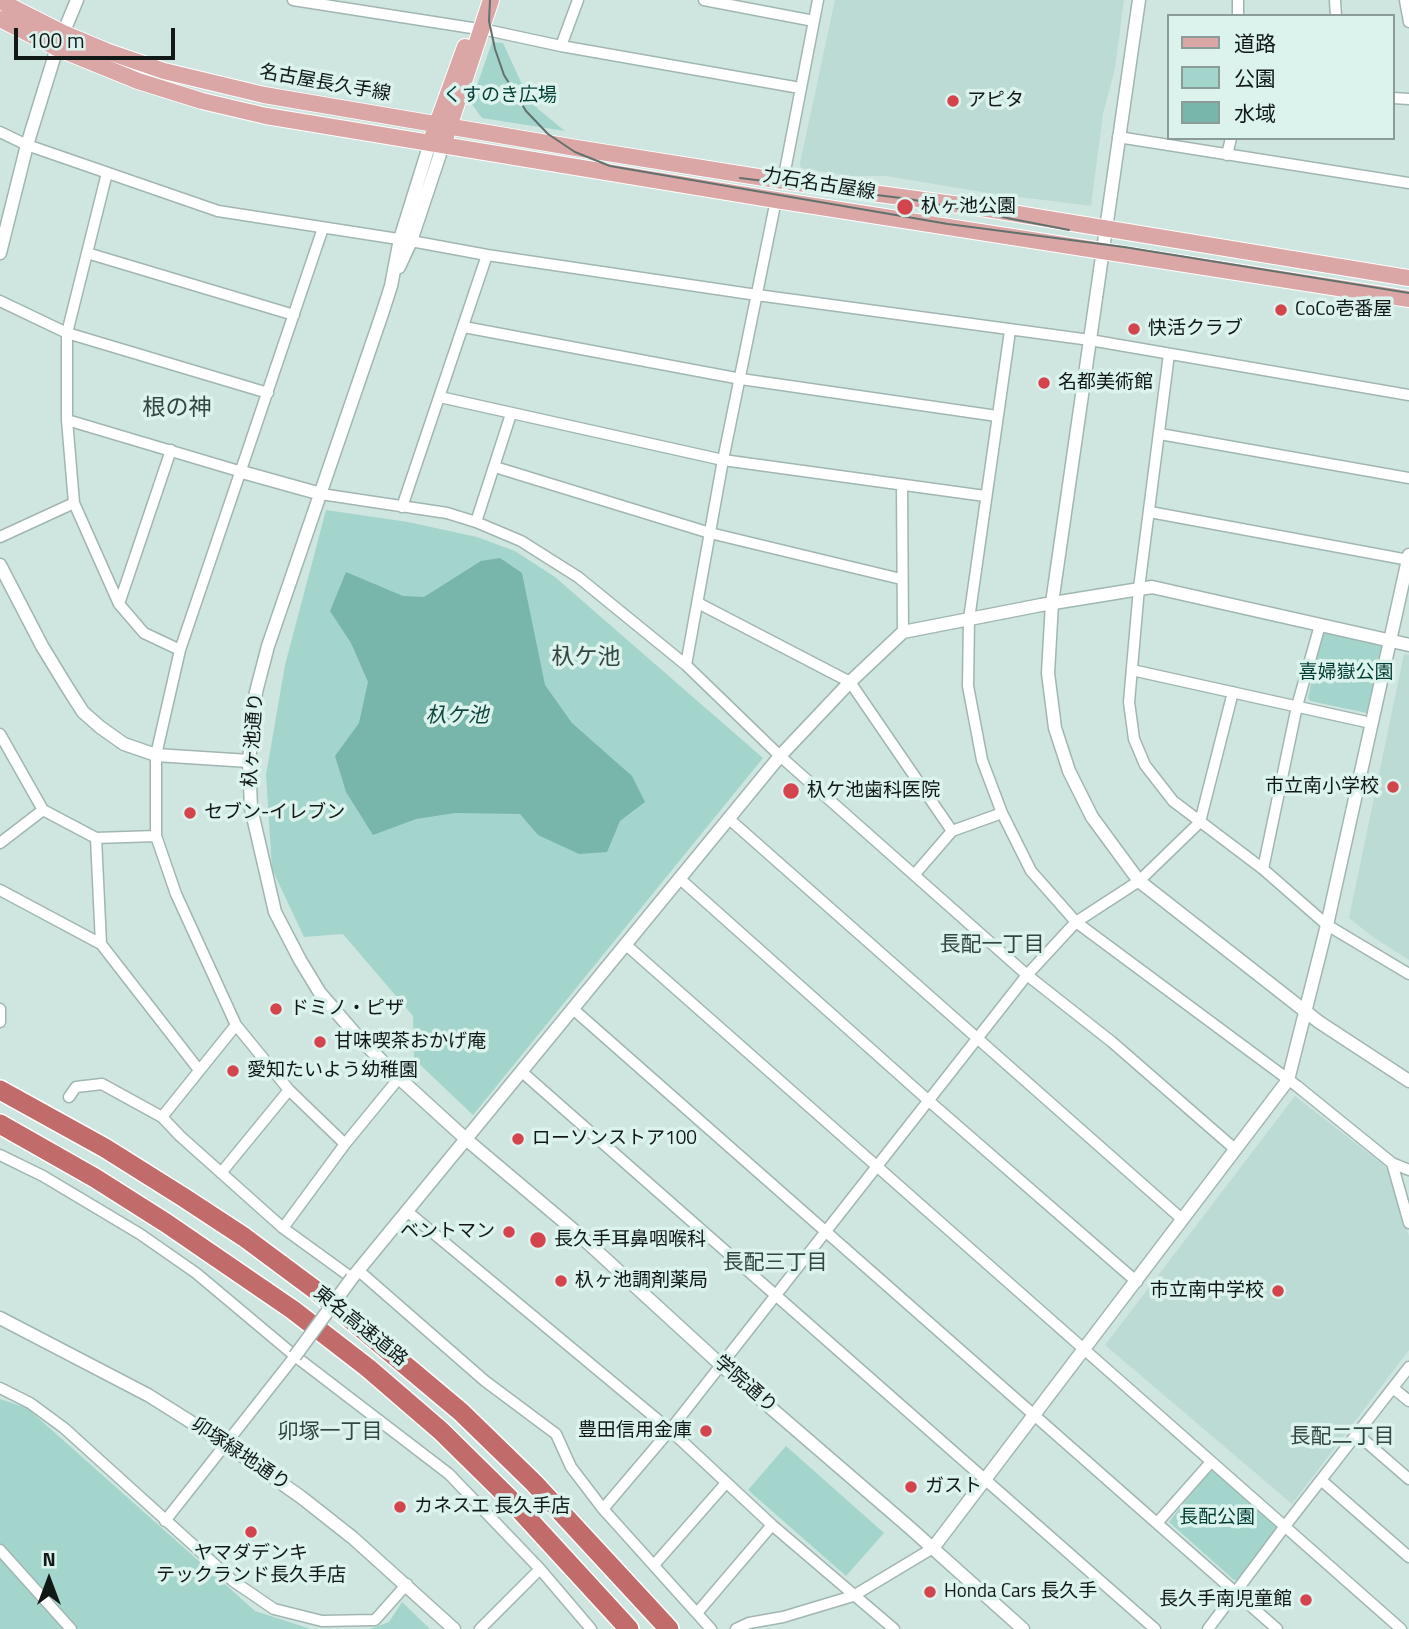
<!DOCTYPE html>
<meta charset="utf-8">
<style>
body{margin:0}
#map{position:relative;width:1409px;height:1629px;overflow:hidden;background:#cfe5e0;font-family:"Titillium Web","Noto Sans JP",sans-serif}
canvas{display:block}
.legend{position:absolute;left:1167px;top:14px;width:228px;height:126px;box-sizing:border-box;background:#dcf2ed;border:2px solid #8b9b97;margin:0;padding:9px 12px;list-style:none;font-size:21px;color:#111917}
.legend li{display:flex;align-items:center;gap:14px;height:35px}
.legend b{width:35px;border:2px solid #8b9b97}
.north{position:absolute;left:14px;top:1545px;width:70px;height:70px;-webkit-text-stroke:5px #dcf2ed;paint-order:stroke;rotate:0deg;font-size:19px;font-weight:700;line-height:28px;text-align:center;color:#111917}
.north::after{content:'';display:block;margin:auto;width:24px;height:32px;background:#111917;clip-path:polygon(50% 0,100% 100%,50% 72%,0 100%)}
.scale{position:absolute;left:14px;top:28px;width:161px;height:32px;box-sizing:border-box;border:4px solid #111917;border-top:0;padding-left:9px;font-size:21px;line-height:24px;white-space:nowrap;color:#111917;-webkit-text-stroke:5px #dcf2ed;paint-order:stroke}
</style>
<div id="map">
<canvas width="1409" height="1629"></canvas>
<ul class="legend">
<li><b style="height:9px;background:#daa7a6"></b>道路</li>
<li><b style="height:19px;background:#a4d5cc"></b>公園</li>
<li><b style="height:19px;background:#78b5aa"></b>水域</li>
</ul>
<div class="north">N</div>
<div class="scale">100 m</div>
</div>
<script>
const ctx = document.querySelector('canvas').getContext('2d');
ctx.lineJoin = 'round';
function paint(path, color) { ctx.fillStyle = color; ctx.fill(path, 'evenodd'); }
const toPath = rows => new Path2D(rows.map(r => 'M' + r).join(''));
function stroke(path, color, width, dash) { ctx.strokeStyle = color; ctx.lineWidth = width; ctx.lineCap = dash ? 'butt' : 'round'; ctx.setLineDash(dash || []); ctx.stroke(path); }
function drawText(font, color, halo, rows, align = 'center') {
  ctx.font = font + ' "Titillium Web","Noto Sans JP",sans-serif'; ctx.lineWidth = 7; ctx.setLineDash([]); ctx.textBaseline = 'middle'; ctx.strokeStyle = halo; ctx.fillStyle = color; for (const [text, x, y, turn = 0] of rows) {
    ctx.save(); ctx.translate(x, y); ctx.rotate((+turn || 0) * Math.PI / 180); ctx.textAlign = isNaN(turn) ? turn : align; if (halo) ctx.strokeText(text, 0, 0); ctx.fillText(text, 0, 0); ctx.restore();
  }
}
const built = toPath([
 [835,0,1124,0,1115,68,1103,114,1091,206,988,193,886,176,850,176,801,168,800,163],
 [1404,654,1409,655,1409,960,1373,937,1349,918],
 [1295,1096,1390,1170,1409,1236,1409,1350,1292,1504,1105,1345]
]);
const green = toPath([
 [492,42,503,43,527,95,538,109,565,131,482,118,471,103],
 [326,510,408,522,477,537,515,551,555,577,763,758,473,1115,414,1059,413,1016,343,934,304,937,272,869,266,775,285,665],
 [1324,630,1379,641,1383,648,1371,711,1367,713,1310,701,1308,698,1322,632],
 [0,1399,27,1408,255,1611,311,1629,0,1629],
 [786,1446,884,1533,846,1576,748,1490],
 [1213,1468,1277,1524,1278,1528,1242,1579,1234,1580,1169,1522,1210,1469],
 [402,1602,430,1629,370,1629,389,1622]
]);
const water = toPath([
 [500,558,522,573,545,685,572,723,632,776,645,802,620,821,607,852,579,854,538,835,520,814,455,813,416,819,373,835,346,792,335,756,359,723,368,682,351,643,330,611,346,572,403,596,424,597,481,561]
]);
const minor = toPath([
 [293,0,472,28],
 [704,0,814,21],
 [1238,0,1238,16],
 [1335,0,1336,16],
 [1405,0,1409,22],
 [482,29,561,46,800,88],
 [561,46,578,0],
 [1393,98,1409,99],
 [0,132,27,145,218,211,411,241,487,255,757,295,1090,340,1409,395],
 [1118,137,1409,183],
 [1227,155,1231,138],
 [107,173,67,333,67,420,74,503,119,604,144,633,180,650],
 [783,181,818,0],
 [323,228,180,650,156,755,156,836,176,894,236,1025,289,1090,345,1144],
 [87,253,294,315],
 [0,301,67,333,268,393],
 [464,327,741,379,997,416],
 [1010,331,969,619,968,686,982,760,1002,813,1031,871,1076,922,1297,1086,1392,1163,1409,1170],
 [1169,354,1139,588,1129,702,1134,739,1145,765,1173,801,1263,869,1327,925,1409,974],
 [440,397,723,460,985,496],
 [67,420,242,472],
 [1160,434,1409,478],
 [495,467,710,533,901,579],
 [902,485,903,632],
 [321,494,447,513,476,522,521,541,578,577,686,665,780,756,1027,975,1112,1042,1236,1150],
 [402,507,487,255],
 [1150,512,1409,560],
 [476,522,511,414],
 [0,537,74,503],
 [698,603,850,682,952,831],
 [119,604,171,450],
 [686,665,723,460,776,200],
 [1132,670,1371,723],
 [0,734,43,810,96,838,156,836],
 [728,818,1183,1220],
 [96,838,101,944,199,1070],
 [0,843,43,810],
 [1263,869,1297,706,1320,625],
 [915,874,952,831,1002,813],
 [679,878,929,1101,1137,1282],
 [0,890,101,944],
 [625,944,1401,1629],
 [0,1009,0,1022],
 [573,1009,1277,1629],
 [522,1072,1155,1629],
 [69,1097,76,1087,102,1084,162,1117,180,1136,283,1228,352,1278],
 [162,1117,236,1025],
 [0,1155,43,1176,140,1234,196,1273,295,1356,449,1474,540,1569,591,1629],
 [1392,1163,1409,1223],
 [221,1173,289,1090],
 [408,1212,670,1430,772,1525,894,1629],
 [283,1228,345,1144,399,1078],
 [359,1271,485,1381,556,1434,571,1467,603,1509,711,1629],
 [0,1388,30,1403,64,1428,233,1581,274,1609,322,1621,375,1620,407,1584],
 [1393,1388,1409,1401],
 [1357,1434,1409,1479],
 [1321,1480,1409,1557],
 [603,1509,670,1430,1027,975,1076,922,1139,881,1200,822,1233,692],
 [165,1521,295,1356],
 [1157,1523,1211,1462],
 [0,1550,71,1629],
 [654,1565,726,1483],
 [697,1613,772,1525],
 [480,1629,540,1569],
 [736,1629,749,1623,783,1617,853,1596,933,1548],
 [1208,1629,1285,1526,1409,1367]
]);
const tertiary = toPath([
 [1139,0,1052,603,1048,673,1055,728,1069,771,1092,817,1139,881,1319,1022,1409,1081],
 [430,143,400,239,391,286,382,314,268,646,256,692,249,761,251,808,275,912,300,960,320,993,357,1036,399,1078,467,1140,576,1232,721,1365,909,1527,1023,1629],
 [0,253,27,145,57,48,77,0],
 [399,267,411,241,443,145],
 [242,472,321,494],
 [0,565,42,646,67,687,83,712,100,727,124,744,156,755,249,761],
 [352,1278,780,756,850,682,903,632,1041,605,1152,587,1409,645],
 [0,1318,148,1395,226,1444,301,1497,353,1538,454,1629],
 [933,1548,1288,1080,1327,925,1409,555]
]);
const primary = toPath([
 [0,1,63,33,106,51,164,71,264,95,576,148,783,181,975,207,1409,278],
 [0,19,57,48,138,81,202,101,266,116,776,200,1409,299],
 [433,135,465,47],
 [446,136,491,0]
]);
const motorway = toPath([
 [0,1090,105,1148,183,1197,244,1237,318,1292,461,1412,534,1483,669,1629],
 [0,1124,95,1178,166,1223,293,1310,368,1368,441,1431,508,1497,629,1629]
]);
const tram = toPath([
 [490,0,489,21,495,49,504,75,526,111,548,134,575,152,610,166,948,224,1124,247,1409,293],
 [740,178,909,199,1069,230]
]);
const tertiaryBridge = toPath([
 [295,1356,352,1278]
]);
const markers = [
 [953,101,7,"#d4444c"],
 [905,207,9,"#d4444c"],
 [1281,310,7,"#d4444c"],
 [1134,329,7,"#d4444c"],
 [1044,383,7,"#d4444c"],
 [1393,787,7,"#d4444c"],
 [791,791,9,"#d4444c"],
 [190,813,7,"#d4444c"],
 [276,1009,7,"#d4444c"],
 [320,1042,7,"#d4444c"],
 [233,1071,7,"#d4444c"],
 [518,1139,7,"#d4444c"],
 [509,1232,7,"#d4444c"],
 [538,1240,9,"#d4444c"],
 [561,1281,7,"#d4444c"],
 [1278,1291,7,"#d4444c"],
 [706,1431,7,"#d4444c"],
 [911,1487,7,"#d4444c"],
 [400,1507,7,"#d4444c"],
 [251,1532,7,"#d4444c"],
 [930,1592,7,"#d4444c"],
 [1306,1600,7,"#d4444c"]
];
const streetNames = [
 ["名古屋長久手線",325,84,10],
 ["力石名古屋線",819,185,9],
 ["杁ヶ池通り",254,740,-86],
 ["東名高速道路",360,1327,39],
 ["学院通り",745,1385,41],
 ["卯塚緑地通り",240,1455,34]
];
const parkNames = [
 ["くすのき広場",500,96],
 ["喜婦嶽公園",1346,673],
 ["長配公園",1217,1518]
];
const poiNames = [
 ["アピタ",967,101],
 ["杁ヶ池公園",921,207],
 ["CoCo壱番屋",1295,310],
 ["快活クラブ",1148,329],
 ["名都美術館",1058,383],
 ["市立南小学校",1379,787,"right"],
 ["杁ケ池歯科医院",807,791],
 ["セブン-イレブン",204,813],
 ["ドミノ・ピザ",290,1009],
 ["甘味喫茶おかげ庵",334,1042],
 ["愛知たいよう幼稚園",247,1071],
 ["ローソンストア100",532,1139],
 ["ベントマン",495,1232,"right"],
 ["長久手耳鼻咽喉科",554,1240],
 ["杁ヶ池調剤薬局",575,1281],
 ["市立南中学校",1264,1291,"right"],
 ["豊田信用金庫",692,1431,"right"],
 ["ガスト",925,1487],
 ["カネスエ 長久手店",414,1507],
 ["ヤマダデンキ",251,1554,"center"],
 ["テックランド長久手店",251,1576,"center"],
 ["Honda Cars 長久手",944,1592],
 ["長久手南児童館",1292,1600,"right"]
];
const waterNames = [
 ["杁ケ池",457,717]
];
const neighbourhoodNames = [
 ["長配一丁目",992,946],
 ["長配三丁目",775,1264],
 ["卯塚一丁目",330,1433],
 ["長配二丁目",1342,1438]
];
const quarterNames = [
 ["根の神",177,409],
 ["杁ケ池",586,658]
];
paint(built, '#bcdbd4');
paint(green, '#a4d5cc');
paint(water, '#78b5aa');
stroke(minor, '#a1b6b2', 13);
stroke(tertiary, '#a1b6b2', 15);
stroke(primary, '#fff', 18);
stroke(motorway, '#fff', 22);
stroke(minor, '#fff', 10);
stroke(tertiary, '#fff', 12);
stroke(primary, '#daa7a6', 16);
stroke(motorway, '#c16c6b', 19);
stroke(tram, '#63716d', 2);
stroke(tertiaryBridge, '#a1b6b2', 15, []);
stroke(tertiaryBridge, '#fff', 12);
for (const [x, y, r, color] of markers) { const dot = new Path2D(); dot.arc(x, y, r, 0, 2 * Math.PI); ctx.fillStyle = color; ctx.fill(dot); stroke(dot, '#dcf2ed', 2.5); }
drawText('19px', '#111917', '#dcf2ed', streetNames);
drawText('19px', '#013d35', '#dcf2ed', parkNames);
drawText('19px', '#111917', '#dcf2ed', poiNames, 'left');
drawText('italic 21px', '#0f463f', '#dcf2ed', waterNames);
drawText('21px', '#334642', '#dcf2ed', neighbourhoodNames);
drawText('23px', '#334642', '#dcf2ed', quarterNames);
</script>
